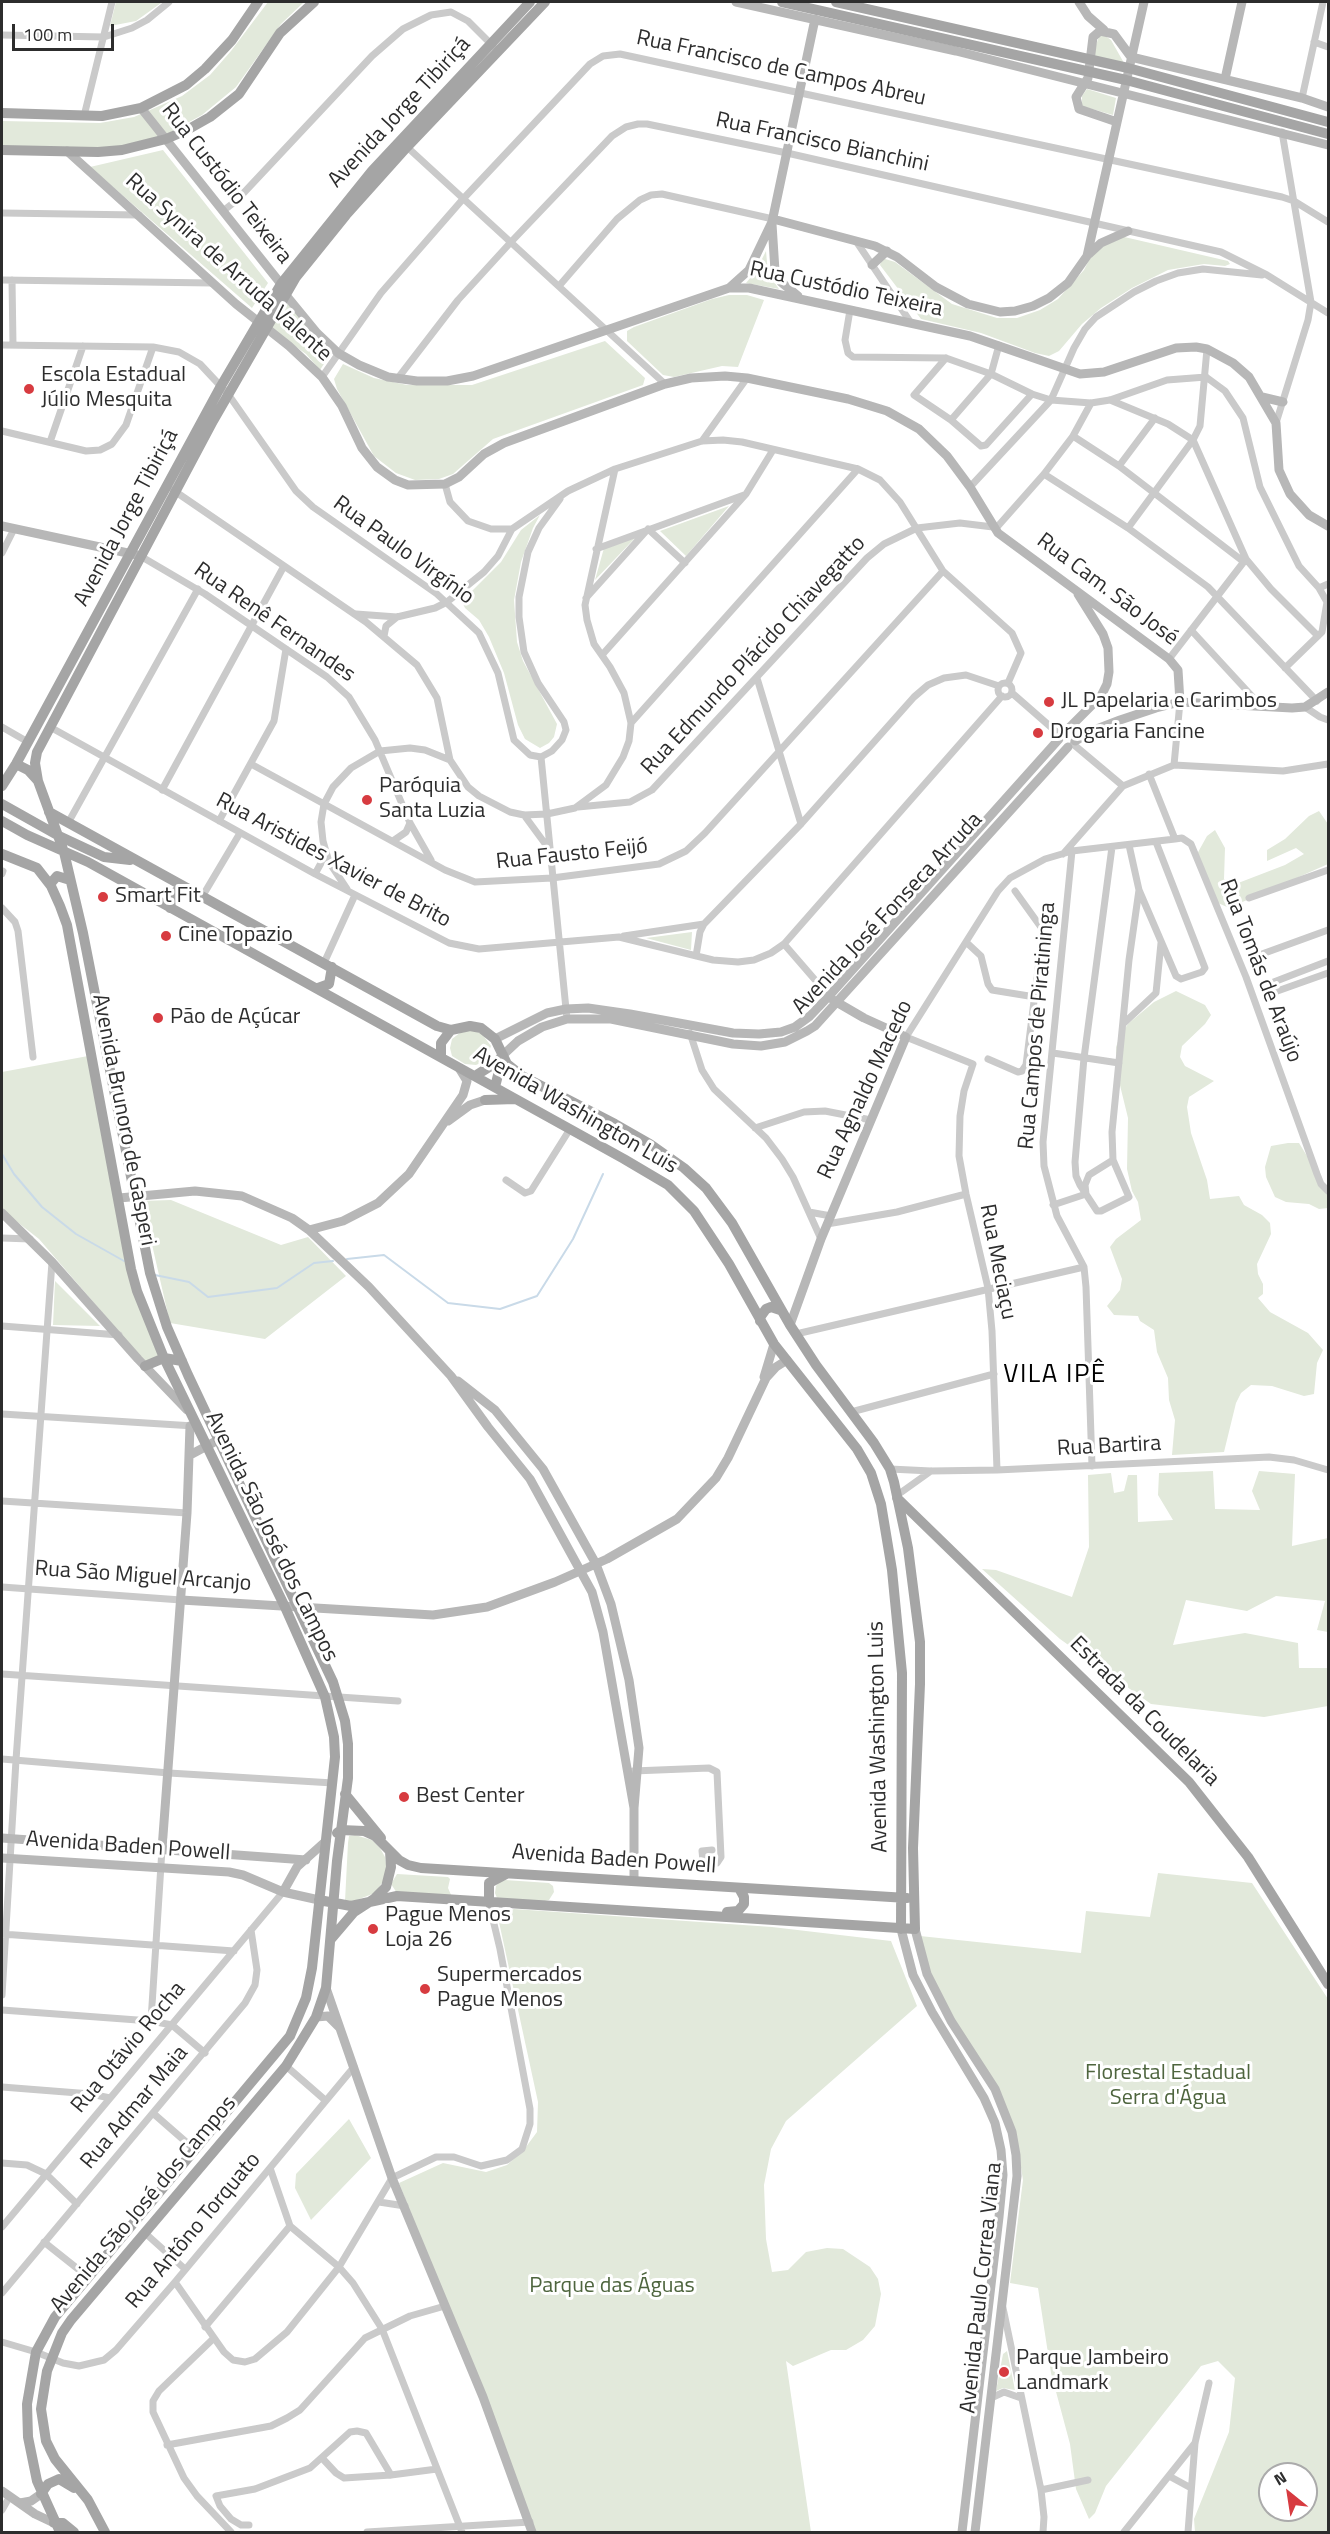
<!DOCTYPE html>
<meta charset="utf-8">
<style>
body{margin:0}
#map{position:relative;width:1330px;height:2534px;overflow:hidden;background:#fff;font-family:"Titillium Web",sans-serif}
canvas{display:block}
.frame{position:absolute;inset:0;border:3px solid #2d2d2d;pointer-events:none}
.north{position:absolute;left:1258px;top:2462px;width:60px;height:60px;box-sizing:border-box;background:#fff;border:2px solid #ababab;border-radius:50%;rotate:330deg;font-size:16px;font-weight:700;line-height:24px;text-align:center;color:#2d2d2d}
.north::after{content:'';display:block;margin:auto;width:21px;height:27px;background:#d73b40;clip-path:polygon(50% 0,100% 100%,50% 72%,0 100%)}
.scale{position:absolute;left:12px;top:24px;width:102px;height:27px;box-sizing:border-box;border:3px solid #2d2d2d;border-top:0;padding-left:8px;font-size:18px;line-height:21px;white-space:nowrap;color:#2d2d2d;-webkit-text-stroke:4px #fff;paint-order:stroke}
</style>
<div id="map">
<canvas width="1330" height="2534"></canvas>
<div class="frame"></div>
<div class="north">N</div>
<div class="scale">100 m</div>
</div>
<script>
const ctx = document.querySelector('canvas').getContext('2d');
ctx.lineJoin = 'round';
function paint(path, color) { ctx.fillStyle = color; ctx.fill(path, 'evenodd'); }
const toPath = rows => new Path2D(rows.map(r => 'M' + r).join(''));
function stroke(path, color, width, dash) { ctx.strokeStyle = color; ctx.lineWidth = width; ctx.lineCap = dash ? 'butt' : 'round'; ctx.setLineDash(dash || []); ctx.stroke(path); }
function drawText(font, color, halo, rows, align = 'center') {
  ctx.font = font + ' "Titillium Web",sans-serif'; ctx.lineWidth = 6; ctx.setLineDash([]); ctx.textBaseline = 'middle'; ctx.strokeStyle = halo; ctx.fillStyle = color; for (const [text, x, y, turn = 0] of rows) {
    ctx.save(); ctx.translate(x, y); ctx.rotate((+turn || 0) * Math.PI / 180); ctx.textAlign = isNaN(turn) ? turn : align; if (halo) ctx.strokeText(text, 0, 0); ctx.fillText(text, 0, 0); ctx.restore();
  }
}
const green = toPath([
 [116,2,154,2,161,3,136,21,110,26],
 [268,2,304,2,281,24,236,87,202,115,169,133,116,150,2,147,2,121,100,123,134,117,182,96,210,75,231,51],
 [1104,35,1111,40,1124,63,1092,55,1099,37],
 [1087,89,1116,98,1113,115,1082,106,1082,96],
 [163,150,268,283,252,308,90,167],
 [1120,236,1228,261,1230,264,1225,266,1204,264,1168,270,1132,288,1101,308,1082,324,1059,351,1049,356,1035,353,981,333,921,319,880,265,882,258,895,262,952,304,997,318,1017,318,1040,310,1058,299,1084,270,1096,246],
 [766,251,768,273,779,289,746,283,756,271],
 [729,295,747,295,764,300,738,367,722,366,674,377,663,375,627,341,627,331,634,327,712,299],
 [286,302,331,353,320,370,306,354,270,328],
 [605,341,645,378,643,385,493,439,453,474,439,479,415,480,396,473,374,456,337,389,334,379,343,364,374,378,407,385,472,385],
 [729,506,686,556,660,531],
 [540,515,533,528,521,562,514,600,517,642,523,661,557,724,554,737,549,743,540,748,525,739,518,725,504,673,489,637,479,620,465,608,463,604,466,597,501,562,521,530],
 [635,538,595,580,604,548],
 [1319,811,1328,824,1328,864,1238,904,1227,907,1218,903,1197,854,1207,836,1215,830,1225,848,1224,879,1233,885,1285,865,1304,854,1296,848,1267,861,1267,850,1285,839,1309,816],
 [692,932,691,950,646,938],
 [1176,991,1205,1005,1211,1015,1205,1024,1182,1046,1180,1057,1185,1066,1214,1081,1189,1097,1187,1107,1191,1133,1207,1180,1210,1199,1239,1196,1244,1205,1262,1215,1270,1223,1271,1234,1257,1264,1258,1274,1263,1284,1263,1294,1258,1298,1270,1312,1308,1333,1323,1350,1317,1363,1314,1394,1304,1396,1272,1386,1251,1385,1241,1393,1236,1403,1224,1452,1172,1455,1175,1420,1169,1400,1168,1378,1157,1352,1154,1330,1140,1321,1138,1316,1114,1315,1107,1306,1120,1290,1122,1279,1110,1247,1116,1239,1141,1220,1138,1202,1132,1191,1127,1169,1128,1118,1116,1069,1116,1047,1121,1033,1129,1023,1154,1002],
 [473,1030,482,1034,491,1046,485,1061,476,1065,465,1064,452,1056,450,1048,452,1039,461,1032],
 [88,1056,130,1276,159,1356,145,1362,39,1239,2,1210,2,1072],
 [1288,1143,1299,1143,1328,1190,1328,1208,1319,1209,1309,1204,1286,1202,1275,1197,1266,1177,1265,1167,1271,1146],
 [171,1200,281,1245,308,1237,346,1276,265,1339,170,1323,142,1201],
 [55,1281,100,1326,53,1325],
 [1213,1471,1215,1509,1260,1510,1252,1491,1259,1471,1295,1474,1292,1546,1328,1538,1328,1632,1317,1630,1325,1601,1276,1596,1247,1611,1186,1600,1173,1645,1245,1633,1298,1643,1299,1668,1328,1668,1328,1706,1264,1717,1151,1704,1060,1639,982,1569,996,1570,1072,1597,1089,1547,1088,1475,1111,1473,1114,1493,1124,1491,1128,1475,1137,1475,1138,1522,1173,1520,1158,1495,1159,1473],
 [355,1835,372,1840,380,1848,385,1857,387,1870,386,1877,375,1893,354,1901,345,1901,348,1843,349,1836],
 [1158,1873,1252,1883,1328,1999,1328,2532,1195,2532,1194,2519,1229,2432,1235,2378,1218,2361,1201,2366,1106,2486,1095,2513,1089,2519,1076,2489,1070,2444,1051,2373,1038,2288,1010,2283,1023,2180,1016,2136,932,1978,920,1936,1081,1953,1086,1911,1150,1917],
 [1270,2474,1306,2474,1306,2510,1270,2510],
 [397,1874,448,1877,450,1879,448,1888,452,1897,397,1893,391,1884],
 [505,1880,549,1883,553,1886,554,1892,549,1900,540,1902,497,1898,495,1893,496,1886,500,1881],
 [514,1909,772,1927,891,1941,917,2006,786,2121,771,2149,764,2185,766,2239,772,2272,788,2270,806,2252,827,2248,843,2249,870,2267,878,2279,881,2294,875,2326,863,2340,846,2350,831,2350,793,2366,786,2361,811,2532,536,2532,399,2183,443,2163,486,2172,507,2165,523,2151,537,2132,538,2102,499,1922,504,1913],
 [349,2119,371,2158,311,2220,295,2188,296,2174],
 [1007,2351,1015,2390,1003,2388,996,2391,1003,2354]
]);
const stream = toPath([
 [2,1154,14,1174,42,1207,76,1234,124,1261],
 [347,1259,384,1255,448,1303,500,1309,537,1296,573,1239,603,1174],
 [155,1275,189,1282,208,1297,277,1288,314,1263,333,1261]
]);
const street = toPath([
 [2,35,104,37,132,28,147,20,169,2],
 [1314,42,1328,47],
 [1302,98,1323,2],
 [84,116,112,2],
 [406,146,665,384],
 [223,211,237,200,372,56,403,29,431,15,451,12,468,21,493,46],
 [2,213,139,215],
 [856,241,911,323],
 [2,280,212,283],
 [12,280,13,345],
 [559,286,617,219,640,200,651,195,662,194,773,219],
 [850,310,845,340,848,353,853,357,946,358,991,374,1032,394,1051,400,1091,403,1110,400,1167,380,1206,377],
 [2,345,153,347,179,352,200,364,228,394,296,491,313,507,437,594,479,633,498,673,514,740,530,755,541,757],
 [946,358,914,395,951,420,981,446,986,445,1032,394],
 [322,377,381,293,463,199,590,64,603,56,620,54,1282,197,1294,201,1328,222],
 [1206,377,1225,391,1243,418,1260,487,1299,566,1319,588,1327,602,1322,632,1285,668],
 [398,378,458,300,511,242,612,136,626,127,638,124,647,124,787,153,1221,252,1267,275,1328,313],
 [1110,400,1168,424,1193,440,1246,559,1271,589,1318,636],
 [951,420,991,374,999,345],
 [1276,423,1308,320,1311,302,1282,132],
 [2,431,86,451,100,450,112,444,126,425,153,347],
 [1073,436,1119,466,1244,562],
 [702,441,747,378],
 [50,442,83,346],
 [1119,466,1155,418],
 [1044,474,1128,528,1208,587,1317,701],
 [445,484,450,502,468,521,491,529,512,529],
 [970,487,1051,400,1074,348,1085,329,1096,317,1134,292,1156,281,1178,273,1203,269,1262,275],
 [173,490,366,622,417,665,437,698,450,760,468,787,479,796,510,812,524,815,547,814,575,808,606,785,623,757,629,741,631,723,624,693,610,667,594,644,587,620,585,605,615,469],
 [1128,528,1193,440,1200,426,1207,349],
 [596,549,744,495],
 [2,553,14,529],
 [142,557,205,594,327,677,349,697,375,740,410,823,431,860],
 [1319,588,1328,584],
 [586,598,648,529,685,563],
 [356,614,397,617,435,608,447,602,484,572,498,556,512,529,568,491,615,469,702,441,723,440,742,442,858,469,880,480,900,502,943,571,1012,633,1021,653,1008,683],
 [1191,630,1261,706],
 [384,636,386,626,397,617],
 [602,655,746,494,773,450],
 [1169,659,1246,559],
 [757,678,801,824],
 '998 690a7 7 0 1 1 14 0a7 7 0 1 1-14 0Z',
 [1012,693,1060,735],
 [1305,707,1320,717,1328,720],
 [631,723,858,469],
 [2,727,28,742],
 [50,727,315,874,449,943,479,949,619,937,713,960,738,962,754,960,771,953,784,944,1002,696],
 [1073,744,1123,786],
 [541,757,552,751,562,740,566,730,564,722,538,683,524,652,519,617,519,597,528,552,539,528,560,499],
 [541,757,567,1019],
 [251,764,445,870,475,882,552,878,659,864,686,851,705,833,943,571],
 [1174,765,1180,702],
 [1149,774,1175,839,1182,838,1191,844,1246,977,1317,1174,1321,1184,1328,1191],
 [162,790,284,566],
 [578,807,630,802,652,790,867,558,884,544,917,528,960,523,993,527,998,526,1044,474,1073,436,1091,403],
 [524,815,549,849],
 [219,821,274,721,286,649],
 [68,823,198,589],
 [393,841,406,832,410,823],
 [1129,845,1139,890,1176,976,1181,979,1202,972,1205,968,1156,842],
 [1112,847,1084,1058,1075,1162,1076,1176,1080,1185,1097,1211,1101,1211,1129,1197,1113,1160,1112,1132,1129,960,1139,890],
 [1072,851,1043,1142,1044,1166,1057,1216,1084,1267,1086,1287,1092,1466],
 [1063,854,1123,786,1174,765,1283,771,1328,764],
 [2,874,3,871],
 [315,874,326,854],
 [347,889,329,862,323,841,321,822,324,804,333,787,351,768,380,751,410,748,425,750,450,760],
 [202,897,240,833],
 [1249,898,1328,870],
 [2,908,15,922,18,931,33,1057],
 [624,936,704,924],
 [966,942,981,956,988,984,992,990,1035,997],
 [784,944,829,996],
 [1262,954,1328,930],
 [696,956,700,932,704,924,801,824,914,697,928,685,944,678,966,675,999,686],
 [324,963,355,895],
 [1266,985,1328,961],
 [1269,994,1328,973],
 [1123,1024,1156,993,1161,943],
 [690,1033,702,1070,714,1089,766,1138,782,1159,793,1177,821,1239],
 [1053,1053,1119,1063],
 [988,1059,1018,1072,1022,1071,1026,1065,1043,930,1015,891],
 [755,1128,804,1112,825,1111,871,1120],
 [506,1180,525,1193,531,1191,570,1129],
 [1053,1205,1086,1194,1085,1185,1089,1175,1113,1160],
 [809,1212,831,1216],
 [827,1224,897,1212,966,1194],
 [2,1238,30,1239],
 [2,1326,119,1335],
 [796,1334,1084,1267],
 [851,1412,994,1374],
 [2,1414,194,1426],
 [890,1469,931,1471,997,1470,1269,1457,1294,1460,1328,1470],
 [997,1470,992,1331,988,1288,966,1194,959,1156,960,1116,964,1091,973,1064,906,1037,998,891,1010,878,1045,859,1072,851,1175,839],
 [896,1496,931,1471],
 [2,1501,187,1513],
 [2,1587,181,1600],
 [2,1674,398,1701],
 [2,1759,169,1773,333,1783],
 [633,1771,709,1768,717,1772,721,1857,717,1863,703,1861,702,1851,712,1850],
 [2,1934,234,1951],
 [2,1995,16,1760,52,1262],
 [2,2010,151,2021,172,2025,205,2053],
 [151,2021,162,1849],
 [286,2066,325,2100],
 [2,2087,91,2094,110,2098],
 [154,2114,194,2149],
 [2,2163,27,2165,46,2174,77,2204],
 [270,2168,290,2226,339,2267,353,2283,382,2329,462,2532],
 [379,2202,405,2206],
 [2,2227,283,1892],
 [145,2233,185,2269],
 [44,2242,88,2277],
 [175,2282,224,2352,233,2360,245,2362,255,2359,287,2332,339,2267,392,2178,436,2157,454,2157,481,2166,507,2160,522,2149,530,2124,530,2109,500,1949,489,1903],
 [2,2293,245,2003,255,1985,257,1970,251,1930],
 [1003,2308,1041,2490,1044,2517,1043,2532],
 [205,2327,290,2226],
 [214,2338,159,2391,153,2401,153,2412,184,2478,197,2496,231,2532],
 [2,2342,36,2352,63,2363,79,2366,104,2360,116,2350,175,2282,354,2067],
 [991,2398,1004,2392,1021,2398],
 [167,2445,271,2426,287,2418,300,2410,365,2338,410,2316,445,2306],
 [322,2458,336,2473,344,2478,391,2475,437,2469],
 [1169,2476,1191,2488],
 [1041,2490,1088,2480],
 [2,2510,10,2496],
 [249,2525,241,2525,231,2519,220,2506,216,2496,255,2489,310,2468,350,2432,357,2431,366,2433,391,2475],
 [367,2532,530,2522],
 [1124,2532,1195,2443],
 [1188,2532,1195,2443,1209,2383]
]);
const secondary = toPath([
 [736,2,956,51,1328,145],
 [1079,2,1088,16,1104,30],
 [1131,57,1302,98,1328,107],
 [1225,79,1242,2],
 [141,108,281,284],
 [1117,122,1079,109,1076,97,1088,78,1093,37,1100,31,1114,34,1131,57],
 [67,151,236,304,289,346,322,377,342,406,362,448,377,467,395,480,408,485,445,484,459,477,484,454,504,443,665,384,691,378,725,376,747,378,848,399,887,411,919,429,947,456,970,487,998,533,1169,659,1178,670,1180,702],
 [773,219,875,246,897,257,936,287,968,304,1000,312,1015,311,1033,306,1049,298,1068,283,1087,256,1144,2],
 [772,224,775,271,781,282,798,296],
 [1089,254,1101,243,1128,231],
 [872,265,887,251],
 [729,288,749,270,772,222,815,19],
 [285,294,317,333,338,353,359,365,388,377,417,381,447,381,473,376,729,288,749,288,970,336,1080,374,1104,372,1176,348,1196,347,1207,349,1233,363,1249,377,1276,423,1279,470,1290,494,1309,515,1328,526],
 [1262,397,1283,402],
 [2,526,137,555],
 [1067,730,1101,696,1107,684,1109,672,1108,648,1103,634,1078,594],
 [1075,741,1094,730,1120,720,1156,708,1180,702,1292,708,1305,707,1328,692],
 [495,1039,547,1013,566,1009,588,1008,630,1014,733,1033,759,1034,781,1032,795,1027,810,1016,829,996,1059,739],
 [503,1055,518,1041,542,1027,567,1019,611,1019,733,1044,761,1046,785,1042,807,1031,815,1026,1068,747],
 [448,1121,470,1105,485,1100],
 [119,1198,195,1191,242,1196,292,1218,309,1230,369,1287,451,1376,488,1427,530,1479,592,1592,603,1632,634,1808],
 [2,1213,52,1262,138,1359,187,1410],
 [309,1230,343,1221,378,1203,409,1174,463,1095,467,1081,459,1068],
 [790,1325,821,1239,906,1037,864,1018,833,1000],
 [764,1377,774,1344],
 [458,1381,495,1410,543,1469,596,1564,611,1604,629,1680,639,1748,634,1808,634,1881],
 [190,1455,218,1440],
 [181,1600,433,1615,487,1607,555,1582,607,1559,677,1519,716,1478,728,1458,766,1378,776,1367,787,1360],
 [2,1838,306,1860],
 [162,1849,187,1513,190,1426],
 [2,1858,229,1872,243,1875,283,1892,319,1900],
 [283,1892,297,1867,326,1841],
 [901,1929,913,1975,932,2012,984,2098,995,2123,1001,2150,1003,2175,999,2217,962,2532],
 [915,1929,927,1974,951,2021,995,2089,1012,2132,1016,2155,1017,2176,975,2532],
 [326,1988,392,2178,483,2397,532,2532],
 [316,2017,328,2016,339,2027],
 [2,2491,35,2514,54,2523],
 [20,2503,31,2501,41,2494]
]);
const primary = toPath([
 [782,2,1126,80,1328,134],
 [836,2,1128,68,1328,122],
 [2,113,102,116,141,108,186,85,205,69,232,40,258,2],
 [2,150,98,152,122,150,166,139,187,130,210,117,239,94,280,33,314,2],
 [16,764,28,770,38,781],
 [2,786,16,764,221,386,281,284,372,171,530,2],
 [2,804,59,836,104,857,130,860],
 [49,812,437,1026,451,1030,470,1026,481,1028,495,1039,507,1064,522,1076,615,1124,650,1144,684,1168,706,1188,732,1223,790,1325,816,1365,874,1443,890,1469,894,1482,908,1548,920,1642,920,1684,913,1848,915,1929,397,1896,351,1906,319,1900],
 [2,821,27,835,88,862,624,1159,668,1185,694,1211,729,1264,774,1344,857,1449,871,1473,881,1504,892,1570,902,1673,901,1929],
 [2,854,37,868,51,886,60,906,67,925,131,1269,137,1291,164,1358,285,1607,325,1697,334,1737,335,1757,312,1968,306,1998,290,2036,55,2317,36,2352,27,2404,28,2437,37,2481,60,2532],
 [51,886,51,883,57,876,70,880],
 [170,908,172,895,182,887],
 [318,988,329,984,332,967],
 [441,1057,441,1043,451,1030],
 [475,1076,497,1062,503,1055],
 [495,1087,503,1055],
 [485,1100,515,1099],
 [760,1321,761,1316,766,1309,771,1307,780,1310],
 [145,1366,164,1358,182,1361],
 [897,1498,1189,1782,1248,1857,1328,1984],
 [345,1794,381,1838],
 [337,1833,341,1830,364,1831,375,1836,399,1860,408,1865,421,1868,907,1898],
 [489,1903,489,1883,506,1874],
 [727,1912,738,1911,744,1904,744,1897,739,1888],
 [331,1939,354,1912,374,1899,386,1887,391,1867,390,1851],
 [41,2494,48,2484,59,2479,74,2488],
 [54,2523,63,2523,74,2532],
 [105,2532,88,2500,55,2459,46,2441,41,2409,47,2371,62,2333,71,2320,286,2066,316,2017,326,1988,337,1861,348,1778,348,1744,345,1721,333,1682,188,1375,167,1327,150,1273,83,933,64,852,38,781,35,763,37,752,213,421,296,277,346,215,407,147,545,2]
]);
const markers = [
 [29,389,6,"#d73b40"],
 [1049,702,6,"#d73b40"],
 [1038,733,6,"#d73b40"],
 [367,800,6,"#d73b40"],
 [103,897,6,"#d73b40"],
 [166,936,6,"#d73b40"],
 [158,1018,6,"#d73b40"],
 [404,1797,6,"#d73b40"],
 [373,1929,6,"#d73b40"],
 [425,1989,6,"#d73b40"],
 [1004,2372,6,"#d73b40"]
];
const streetNames = [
 ["Rua Francisco de Campos Abreu",781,69,12],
 ["Avenida Jorge Tibiriçá",400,113,-47],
 ["Rua Francisco Bianchini",822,143,12],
 ["Rua Custódio Teixeira",226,184,52],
 ["Rua Synira de Arruda Valente",228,268,42],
 ["Rua Custódio Teixeira",846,290,12],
 ["Avenida Jorge Tibiriçá",127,518,-62],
 ["Rua Paulo Virgínio",403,551,36],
 ["Rua Cam. São José",1107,590,37],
 ["Rua Renê Fernandes",274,623,35],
 ["Rua Edmundo Plácido Chiavegatto",754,656,-47],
 ["Rua Fausto Feijó",572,855,-6],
 ["Rua Aristides Xavier de Brito",333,861,28],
 ["Avenida José Fonseca Arruda",888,914,-47],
 ["Rua Tomás de Araújo",1260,971,69],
 ["Rua Campos de Piratininga",1038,1026,-85],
 ["Rua Agnaldo Macedo",866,1090,-65],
 ["Avenida Washington Luis",575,1111,30],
 ["Avenida Brunoro de Gasperi",123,1120,79],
 ["Rua Meciaçu",997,1262,79],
 ["Rua Bartira",1109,1447,-3],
 ["Avenida São José dos Campos",271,1537,64],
 ["Rua São Miguel Arcanjo",143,1577,4],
 ["Estrada da Coudelaria",1144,1712,45],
 ["Avenida Washington Luis",879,1737,-91],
 ["Avenida Baden Powell",128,1847,4],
 ["Avenida Baden Powell",614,1860,4],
 ["Rua Otávio Rocha",129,2048,-50],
 ["Rua Admar Maia",135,2108,-50],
 ["Avenida São José dos Campos",144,2205,-50],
 ["Rua Antôno Torquato",194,2231,-50],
 ["Avenida Paulo Correa Viana",982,2288,-84]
];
const poiNames = [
 ["Escola Estadual",41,376],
 ["Júlio Mesquita",41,401],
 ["JL Papelaria e Carimbos",1061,702],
 ["Drogaria Fancine",1050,733],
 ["Paróquia",379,787],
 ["Santa Luzia",379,812],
 ["Smart Fit",115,897],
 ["Cine Topazio",178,936],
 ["Pão de Açúcar",170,1018],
 ["Best Center",416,1797],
 ["Pague Menos",385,1916],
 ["Loja 26",385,1941],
 ["Supermercados",437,1976],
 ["Pague Menos",437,2001],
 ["Parque Jambeiro",1016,2359],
 ["Landmark",1016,2384]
];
const parkNames = [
 ["Florestal Estadual",1168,2074],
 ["Serra d'Água",1168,2099],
 ["Parque das Águas",612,2287]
];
const quarterNames = [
 ["VILA IPÊ",1055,1376]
];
paint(green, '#e2e9db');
stroke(stream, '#c9dae8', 2);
stroke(street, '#cacaca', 7);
stroke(secondary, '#b7b7b7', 9);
stroke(primary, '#a5a5a5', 10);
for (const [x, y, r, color] of markers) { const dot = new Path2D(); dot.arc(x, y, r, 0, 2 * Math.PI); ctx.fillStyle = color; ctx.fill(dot); stroke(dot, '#fff', 2); }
drawText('22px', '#2d2d2d', '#fff', streetNames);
drawText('22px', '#2d2d2d', '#fff', poiNames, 'left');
drawText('22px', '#4e653e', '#fff', parkNames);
ctx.letterSpacing = '1.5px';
drawText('26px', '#000', '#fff', quarterNames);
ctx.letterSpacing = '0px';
</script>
